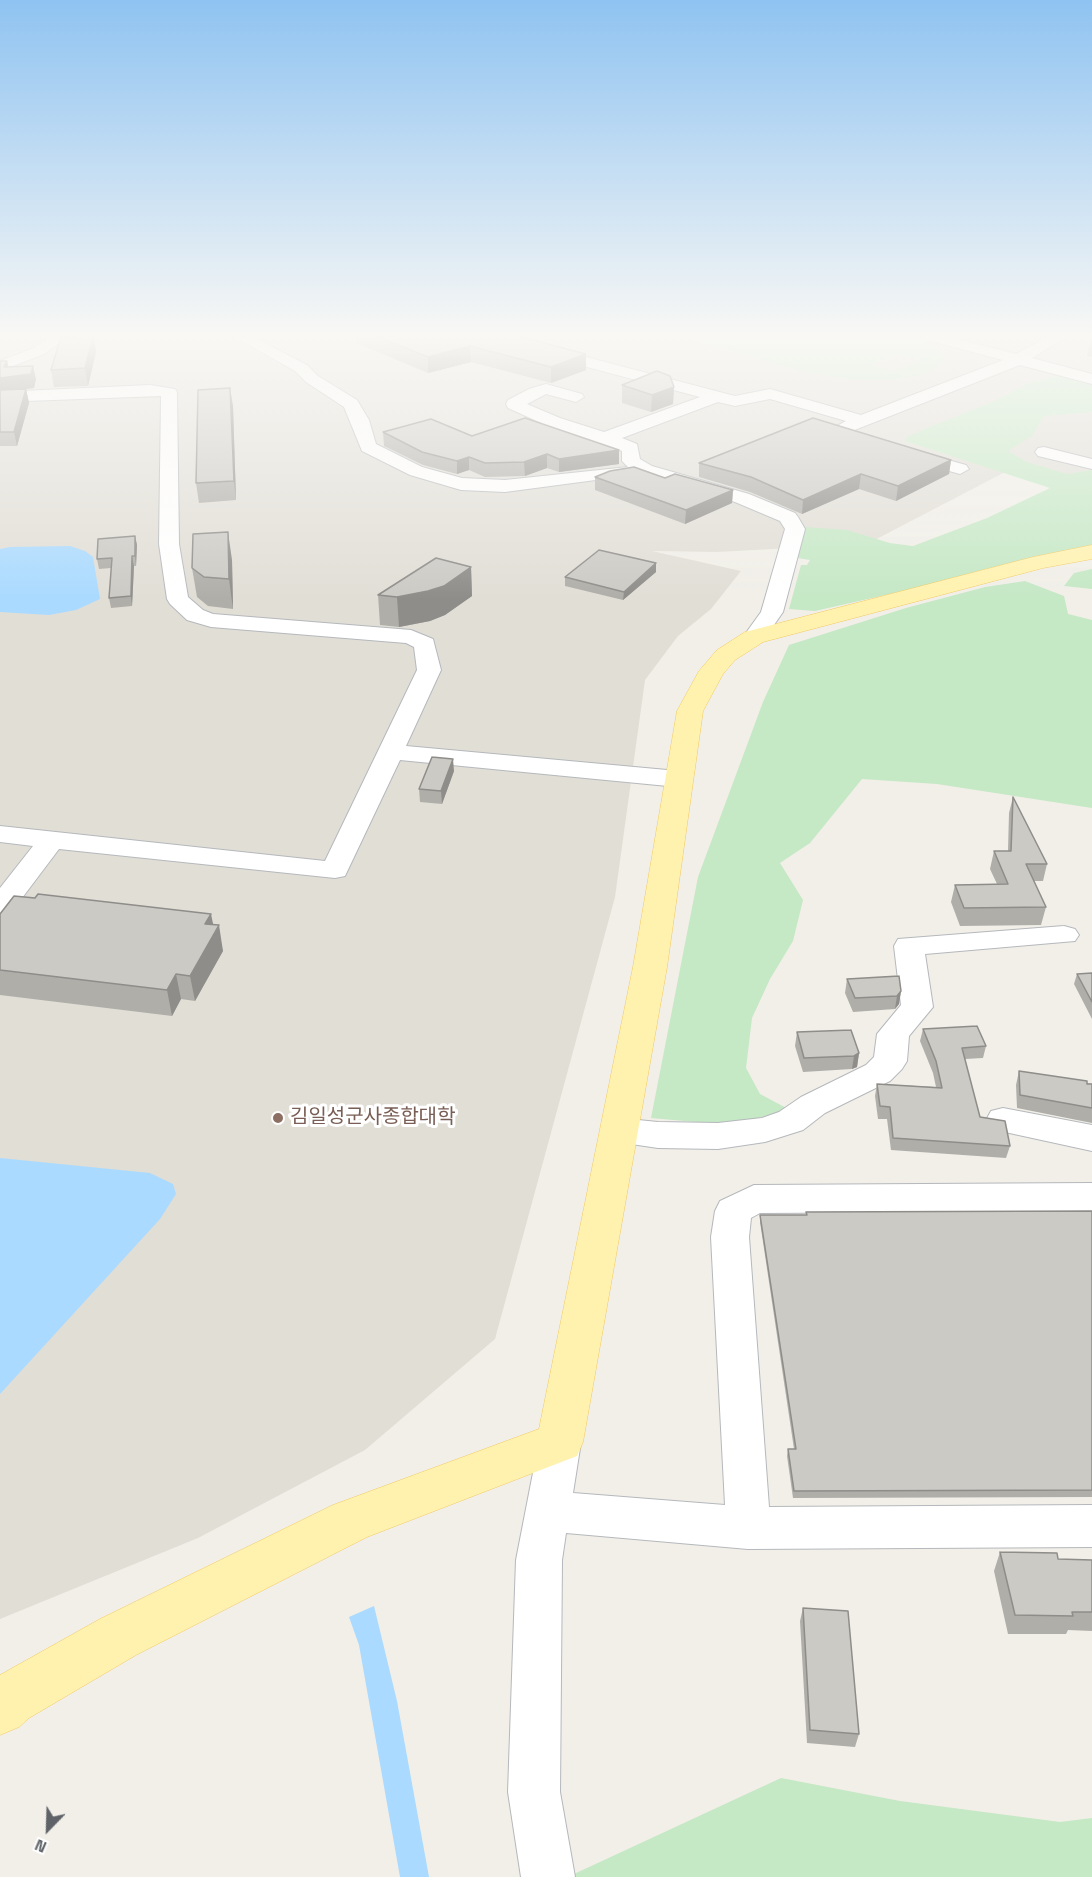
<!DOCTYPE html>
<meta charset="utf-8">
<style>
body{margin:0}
#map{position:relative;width:1092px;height:1877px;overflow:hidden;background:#f1efe8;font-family:"Space Grotesk",sans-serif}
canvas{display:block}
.north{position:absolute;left:18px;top:1799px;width:60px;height:60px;-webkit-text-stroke:4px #fff;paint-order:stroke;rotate:203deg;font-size:16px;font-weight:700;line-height:24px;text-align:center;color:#5f6368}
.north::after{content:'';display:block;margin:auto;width:21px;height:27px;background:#5f6368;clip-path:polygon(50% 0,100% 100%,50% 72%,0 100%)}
</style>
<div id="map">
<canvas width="1092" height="1877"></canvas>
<div class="north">N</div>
</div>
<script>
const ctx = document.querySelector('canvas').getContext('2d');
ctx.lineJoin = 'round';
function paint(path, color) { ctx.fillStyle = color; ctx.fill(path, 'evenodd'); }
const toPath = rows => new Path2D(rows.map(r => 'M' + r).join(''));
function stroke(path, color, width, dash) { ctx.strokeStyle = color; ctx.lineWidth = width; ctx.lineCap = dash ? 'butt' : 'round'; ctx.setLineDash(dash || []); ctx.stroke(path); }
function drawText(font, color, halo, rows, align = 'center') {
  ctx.font = font + ' "Space Grotesk","Noto Sans KR",sans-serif'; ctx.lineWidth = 6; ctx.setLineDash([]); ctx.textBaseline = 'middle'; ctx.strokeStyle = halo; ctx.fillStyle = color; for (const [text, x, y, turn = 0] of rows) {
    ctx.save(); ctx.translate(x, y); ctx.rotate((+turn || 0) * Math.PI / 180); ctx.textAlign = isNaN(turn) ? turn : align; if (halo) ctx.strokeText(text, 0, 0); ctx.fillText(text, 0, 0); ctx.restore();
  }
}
const education = toPath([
 [0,336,1092,336,1092,494,1011,469,867,544,717,552,652,551,741,571,711,609,678,636,645,680,615,897,495,1339,365,1450,198,1538,0,1619]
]);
const green = toPath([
 [678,336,912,336,938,348,944,358,937,368,918,376,888,380,853,380,805,372],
 [899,354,921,360,893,372,871,365],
 [1059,376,1092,385,1092,412,1044,416,1032,436,1008,451,1027,462,1067,474,1092,470,1092,548,815,611,789,609,801,565,807,565,810,560,798,558,799,533,806,527,847,530,890,543,913,546,987,518,1050,488,905,441,908,436,994,401,1029,383],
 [1092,569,1092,589,1064,586,1074,573],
 [1025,581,1064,596,1068,614,1092,620,1092,808,937,784,862,779,810,843,780,863,803,900,793,941,770,979,752,1018,746,1068,760,1094,790,1110,730,1125,651,1118,698,877,763,702,789,645,906,608,985,587],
 [781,1778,900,1801,1060,1822,1092,1818,1092,1877,575,1877,574,1874]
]);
const water = toPath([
 [70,546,85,551,93,557,100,599,76,610,49,615,0,612,0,549,10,547],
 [0,1158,150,1173,173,1184,176,1194,160,1219,0,1394],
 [374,1606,397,1701,429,1877,400,1877,359,1645,349,1617]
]);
const minor = toPath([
 [51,336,68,336,44,354,0,371,0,361,34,348,51,336],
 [233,336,251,336,307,365,318,376,357,400,369,420,376,444,422,467,462,478,505,480,628,467,622,461,622,451,548,426,508,408,506,404,508,400,529,389,546,384,582,394,584,397,576,402,546,394,527,404,560,418,604,432,700,397,504,345,503,336,517,336,517,339,735,396,770,389,861,415,1003,360,923,339,921,336,945,336,1016,354,1049,336,1067,336,1032,358,1092,374,1092,384,1020,365,852,431,870,436,873,440,870,444,864,445,829,436,826,432,846,421,770,399,735,406,718,402,622,438,637,444,640,459,652,466,749,494,795,513,798,517,805,529,783,612,762,642,754,644,746,642,743,637,761,612,785,529,780,521,735,502,641,474,505,492,461,490,410,475,362,451,344,407,306,382,295,371,233,336],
 [150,385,175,389,177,392,179,544,188,597,203,610,213,614,411,630,433,639,441,670,406,746,678,771,687,773,691,779,687,785,678,787,400,760,345,876,335,878,59,849,10,914,0,917,0,888,33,846,0,842,0,826,325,861,417,670,414,647,406,643,211,627,187,620,170,604,167,599,159,544,161,396,0,402,0,392,150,385],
 [1044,447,1092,459,1092,469,1038,456,1035,452,1038,448,1044,447],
 [912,450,966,465,969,469,960,474,906,459,903,455,906,451,912,450],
 [1064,926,1075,929,1079,935,1075,941,925,954,933,1007,909,1036,907,1061,902,1069,890,1081,825,1113,803,1130,765,1142,718,1149,658,1148,618,1142,606,1139,601,1130,606,1121,618,1118,658,1122,718,1123,762,1118,779,1112,801,1097,866,1065,874,1057,877,1034,901,1005,894,946,898,939,1064,926],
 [1003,1108,1092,1125,1092,1151,991,1129,986,1120,991,1111,1003,1108],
 [1092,1183,1092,1211,760,1213,751,1218,749,1237,769,1507,1092,1505,1092,1547,748,1549,566,1533,562,1560,560,1792,575,1877,521,1877,508,1792,516,1560,539,1442,545,1429,560,1423,575,1429,581,1442,573,1493,725,1505,711,1237,715,1211,720,1201,754,1185,1092,1183]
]);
const major = toPath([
 [1092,545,1092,559,1043,568,763,642,735,660,723,674,703,711,667,967,583,1442,577,1456,367,1537,136,1655,29,1718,19,1727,0,1735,0,1675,100,1619,333,1505,539,1429,633,967,677,711,699,671,717,650,745,632,1033,557,1092,545]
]);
const wall = toPath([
 [94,336,96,352,88,386,54,387,51,370],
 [355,336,517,336,586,370,551,383,471,362,428,373,356,343],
 [1092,338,1092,357,1087,356,1091,339],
 [0,361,7,361,8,367,36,379,34,388,25,389,26,389,29,403,17,446,0,446],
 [622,385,674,387,673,404,651,412,622,403],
 [233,406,236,500,199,503,196,483],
 [383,432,472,436,619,450,619,464,559,472,547,468,525,476,485,477,469,470,457,474,423,465,384,446],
 [951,460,949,474,896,501,859,489,802,514,750,492,699,477,699,463],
 [595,477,665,478,733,490,732,503,685,524,595,490],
 [135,536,137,545,136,566,134,566,132,606,111,608,109,598,111,568,99,569,97,559],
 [232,560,233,609,208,606,197,597,192,568],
 [471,567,472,596,445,615,430,621,399,627,380,625,378,595],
 [656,572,623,600,565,586,565,577],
 [454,771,442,804,420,802,419,789],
 [1013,797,1047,864,1043,881,1034,881,1046,907,1041,925,960,926,951,902,955,885,997,884,990,869,994,851,1008,851,1009,813],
 [0,914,213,925,223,951,195,1001,181,999,172,1016,0,995],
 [1092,973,1092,1019,1074,984,1077,974],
 [847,979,901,991,899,1004,895,1009,853,1012,845,993],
 [923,1029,986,1046,983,1058,965,1059,980,1117,1010,1146,1006,1158,891,1150,887,1119,878,1119,875,1096,877,1084,936,1087,933,1073,920,1041],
 [797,1032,859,1053,857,1067,852,1069,803,1072,795,1046],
 [1019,1071,1092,1084,1092,1123,1017,1108,1016,1085],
 [1092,1211,1092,1497,793,1498,787,1456,788,1449,794,1449,760,1222,760,1215,806,1215,806,1212],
 [1000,1552,1058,1559,1092,1560,1092,1631,1068,1630,1066,1634,1008,1634,994,1571],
 [803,1608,859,1734,855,1747,807,1743,800,1621]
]);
const shadedWall = toPath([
 [94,336,96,352,88,386,85,368],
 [470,346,471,362,428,373,428,357],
 [586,354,586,370,551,383,551,367],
 [7,361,10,375,33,366,36,379,34,388,0,392,0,378],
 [674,387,673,404,651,412,652,395],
 [230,388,233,406,236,500,234,481],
 [26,389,29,403,17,446,14,432],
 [619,450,619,464,559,472,559,459],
 [547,454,547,468,525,476,524,462],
 [469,457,469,470,457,474,457,461],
 [951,460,949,474,896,501,898,486],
 [861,474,859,489,802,514,803,500],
 [733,490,732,503,685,524,686,510],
 [228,532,232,560,233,609,229,579],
 [135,536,137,545,136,566,135,556],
 [132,556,134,566,132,606,131,596],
 [656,563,656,572,623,600,624,592],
 [471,567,472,596,445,615,430,621,399,627,397,597],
 [453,759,454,771,442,804,441,791],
 [211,914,215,933,219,925,223,951,195,1001,190,976,205,924],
 [176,974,181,999,172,1016,167,990],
 [901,991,899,1004,895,1009,897,996],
 [859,1053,857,1067,852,1069,854,1056]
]);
const building = toPath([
 [93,336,85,368,51,370,61,337,93,336],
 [375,336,517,336,586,354,551,367,470,346,428,357,375,336],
 [0,361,7,361,4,367,33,366,31,374,0,378,0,361],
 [657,371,670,376,674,387,652,395,622,385,657,371],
 [230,388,234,481,196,483,198,390,230,388],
 [26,389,14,432,0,432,0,390,26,389],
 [525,418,619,450,559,459,547,454,524,462,485,463,469,457,457,461,422,452,383,432,431,419,472,436,525,418],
 [813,418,951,460,898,486,861,474,803,500,751,477,699,463,813,418],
 [634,467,665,478,675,474,733,490,686,510,595,477,610,471,634,467],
 [228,532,229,579,204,577,192,568,193,534,228,532],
 [135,536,135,556,132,556,131,596,109,598,112,558,97,559,98,539,135,536],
 [599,550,656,563,624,592,565,577,599,550],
 [436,558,471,567,444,586,428,591,397,597,378,595,436,558],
 [432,757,453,759,441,791,419,789,432,757],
 [1013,797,1047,864,1026,864,1046,907,964,908,955,885,1008,884,994,851,1011,851,1013,797],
 [38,894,211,914,205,924,219,925,190,976,176,974,167,990,0,970,0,914,14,896,35,898,38,894],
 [1092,973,1092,1002,1077,974,1092,973],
 [899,976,901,991,897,996,855,998,847,979,899,976],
 [977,1026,986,1046,962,1048,980,1117,1005,1121,1010,1146,893,1138,890,1107,880,1106,877,1084,942,1088,936,1061,923,1029,977,1026],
 [851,1030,859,1053,854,1056,804,1058,797,1032,851,1030],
 [1019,1071,1087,1081,1087,1084,1092,1084,1092,1108,1020,1095,1019,1071],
 [1092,1211,1092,1490,794,1491,788,1449,796,1449,760,1215,807,1215,806,1212,1092,1211],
 [1000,1552,1057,1553,1058,1559,1092,1560,1092,1612,1072,1612,1073,1616,1015,1615,1000,1552],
 [803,1608,848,1611,859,1734,810,1730,803,1608]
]);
const markers = [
 [278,1118,6,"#8d6e63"]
];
const educationNames = [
 ["김일성군사종합대학",290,1118]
];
paint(education, '#e1ded6');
paint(green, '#c5e8c5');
paint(water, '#aadaff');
stroke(minor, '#b5b8bc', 2);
stroke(major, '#f2c960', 1);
paint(minor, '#fff');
paint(major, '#fff2af');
paint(wall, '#afaea9');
paint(shadedWall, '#8f8d8a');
paint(building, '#cccac5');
stroke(building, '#8f8d8a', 1.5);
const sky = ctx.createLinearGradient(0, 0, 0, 599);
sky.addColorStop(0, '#8fc3f1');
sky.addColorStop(0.56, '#f9f8f5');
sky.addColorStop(1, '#f9f8f500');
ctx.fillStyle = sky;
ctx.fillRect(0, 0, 1092, 599);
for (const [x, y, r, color] of markers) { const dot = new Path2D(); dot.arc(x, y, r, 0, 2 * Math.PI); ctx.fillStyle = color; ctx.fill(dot); stroke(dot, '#fff', 2); }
drawText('20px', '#785e54', '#fff', educationNames, 'left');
</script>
